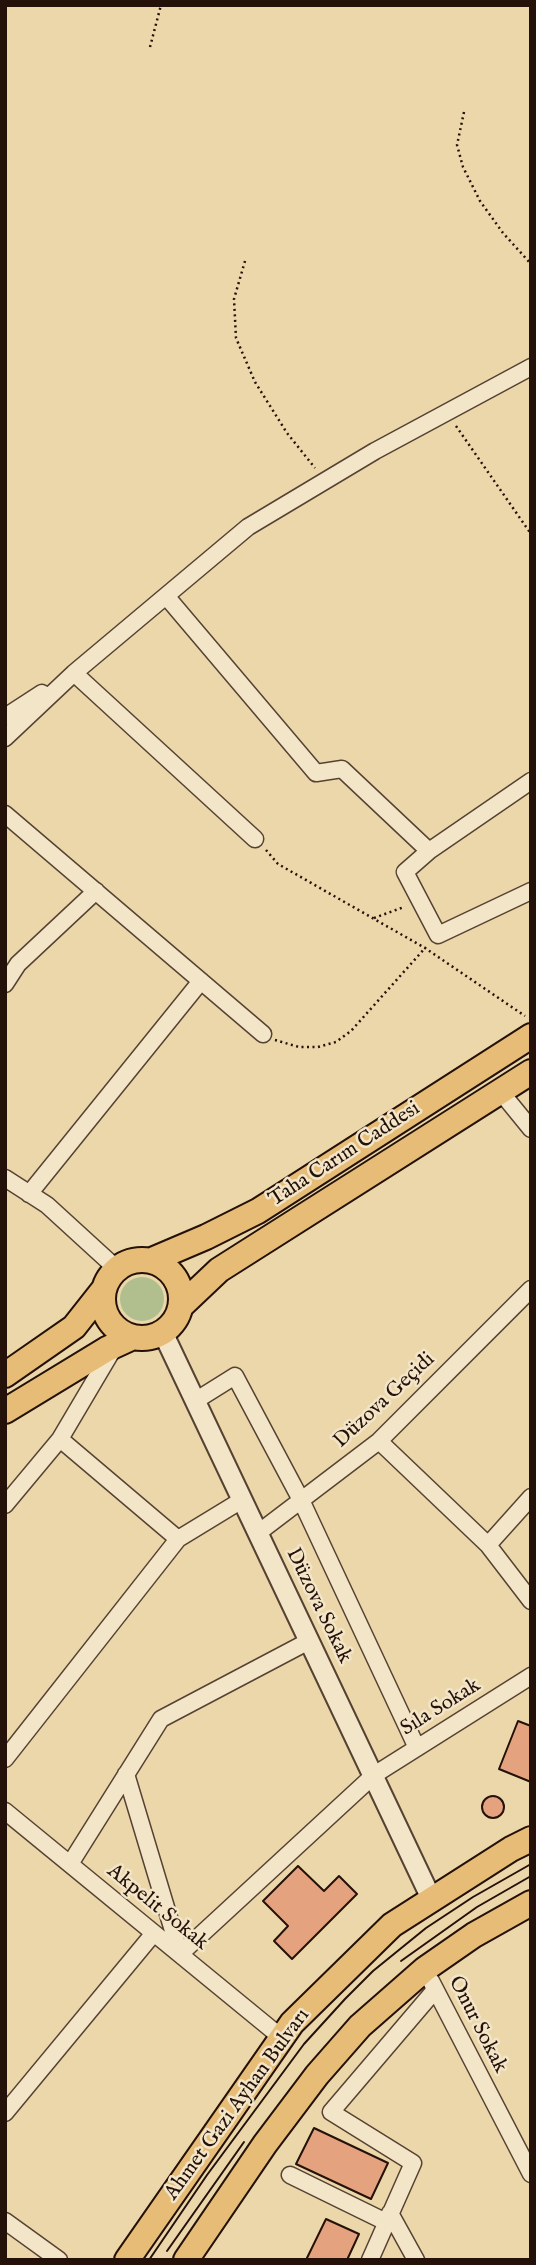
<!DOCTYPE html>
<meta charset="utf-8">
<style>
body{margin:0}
#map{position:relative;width:536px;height:2265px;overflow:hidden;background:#ecd7ab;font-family:"IM FELL English",serif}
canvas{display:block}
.frame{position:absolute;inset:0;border:7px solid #241109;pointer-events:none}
</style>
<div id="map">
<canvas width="536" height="2265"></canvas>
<div class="frame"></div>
</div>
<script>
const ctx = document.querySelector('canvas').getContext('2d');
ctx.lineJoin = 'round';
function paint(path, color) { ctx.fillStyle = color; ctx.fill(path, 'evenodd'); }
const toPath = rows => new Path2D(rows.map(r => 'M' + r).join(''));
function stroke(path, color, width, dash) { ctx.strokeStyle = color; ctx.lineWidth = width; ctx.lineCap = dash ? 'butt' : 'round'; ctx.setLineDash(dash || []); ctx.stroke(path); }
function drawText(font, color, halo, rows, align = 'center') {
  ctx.font = font + ' "IM FELL English",serif'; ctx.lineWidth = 5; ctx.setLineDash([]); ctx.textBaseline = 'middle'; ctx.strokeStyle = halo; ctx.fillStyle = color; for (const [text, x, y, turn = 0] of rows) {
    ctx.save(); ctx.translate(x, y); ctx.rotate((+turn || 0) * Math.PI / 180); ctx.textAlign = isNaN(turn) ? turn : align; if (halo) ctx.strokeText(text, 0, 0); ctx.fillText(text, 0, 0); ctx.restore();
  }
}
const green = toPath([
 '120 1299a22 22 0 1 1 44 0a22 22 0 1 1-44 0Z'
]);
const building = toPath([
 [518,1721,531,1726,531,1782,499,1769,518,1721],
 '482 1807a11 11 0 1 1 22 0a11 11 0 1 1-22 0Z',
 [298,1866,324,1891,339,1876,357,1894,292,1959,274,1941,288,1926,263,1901,298,1866],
 [314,2128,388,2163,371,2199,296,2164,314,2128],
 [326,2219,359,2234,347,2260,306,2260,326,2219]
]);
const path = toPath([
 [150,47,161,5],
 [464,112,457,145,463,167,480,201,503,233,531,264],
 [245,261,234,299,236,338,255,382,287,433,315,468],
 [456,426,531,534],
 [266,850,278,864,425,948,525,1016],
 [374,918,404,907],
 [275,1040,299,1047,318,1047,336,1042,351,1031,426,947]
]);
const minor = toPath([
 [166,596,316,773,342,769,429,851],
 [74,673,255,839],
 [5,717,42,693],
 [5,738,74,673,248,527,375,451,531,367],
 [531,781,429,851,405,872,438,935,531,891],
 [5,814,263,1034],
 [5,984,18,964,96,891],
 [500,1091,531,1129],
 [5,1178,47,1205,117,1269],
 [29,1194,201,981],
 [195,1401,235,1376,301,1500,417,1748],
 [60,1439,178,1539],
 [379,1441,488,1545,531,1601],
 [5,1505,60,1439,115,1346],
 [258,1533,379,1441,531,1289],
 [488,1545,531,1497],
 [5,1759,178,1539,242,1500],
 [126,1774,180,1954,374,1775,531,1676],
 [5,1811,282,2038],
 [70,1864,161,1719,309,1641],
 [431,1981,531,2174],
 [5,2113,154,1933],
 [290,2175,386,2222],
 [390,2213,416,2260],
 [5,2221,59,2260],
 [370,2260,413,2163,331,2112,435,1990]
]);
const tertiary = toPath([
 [163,1333,432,1900]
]);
const primary = toPath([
 '103 1299a39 39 0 1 1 78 0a39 39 0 1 1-78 0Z',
 [152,1260,206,1237,258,1211,531,1036],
 [181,1306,219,1270,531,1072],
 [5,1375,74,1327,104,1289],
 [5,1411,107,1349,133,1337],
 [127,2260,292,2023,392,1925,511,1849,531,1839],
 [186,2260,265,2144,317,2075,360,2026,425,1969,474,1935,531,1903]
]);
const tram = toPath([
 [401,1961,477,1907,531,1876],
 [167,2251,244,2142],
 [149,2260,207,2175,304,2044,345,1999,373,1971,426,1928,473,1897,531,1864]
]);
const streetNames = [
 ["Taha Carım Caddesi",345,1155,-33],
 ["Düzova Geçidi",385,1401,-43],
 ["Düzova Sokak",318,1606,64],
 ["Sıla Sokak",441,1708,-32],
 ["Akpelit Sokak",157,1908,39],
 ["Onur Sokak",477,2025,63],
 ["Ahmet Gazi Ayhan Bulvarı",238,2105,-54]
];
paint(green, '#b1bf8e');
paint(building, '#e4a27f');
stroke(building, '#241109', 2);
stroke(minor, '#564232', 19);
stroke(tertiary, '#564232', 23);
stroke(primary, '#241109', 28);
stroke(path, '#241109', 2.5, [2, 3.5]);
stroke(minor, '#f3e5c8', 16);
stroke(tertiary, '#f3e5c8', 19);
stroke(primary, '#e6bc76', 24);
stroke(tram, '#241109', 2);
drawText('21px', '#241109', '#f3e5c8', streetNames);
</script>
